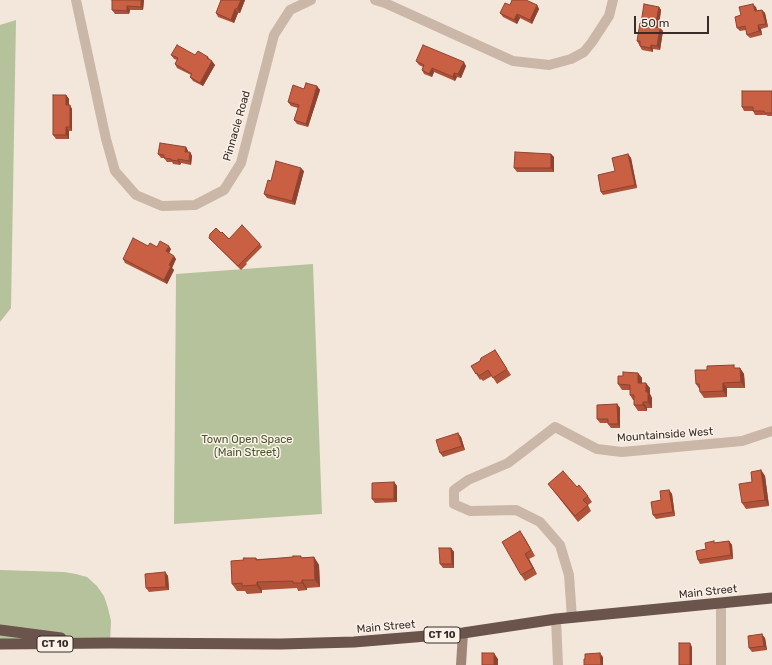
<!DOCTYPE html>
<style>
body{margin:0}
#map{position:relative;width:772px;height:665px;overflow:hidden;background:#f3e7dc;font-family:Rubik,sans-serif}
canvas{display:block}
.scale{position:absolute;left:634px;top:16px;width:75px;height:18px;box-sizing:border-box;border:2px solid #382c28;border-top:0;padding-left:5px;font-size:12px;line-height:14px;white-space:nowrap;color:#382c28;-webkit-text-stroke:3px #faf1e8;paint-order:stroke}
</style>
<div id="map">
<canvas width="772" height="665"></canvas>
<div class="scale">50 m</div>
</div>
<script>
const ctx = document.querySelector('canvas').getContext('2d');
ctx.lineJoin = 'round';
function paint(path, color) { ctx.fillStyle = color; ctx.fill(path, 'evenodd'); }
const toPath = rows => new Path2D(rows.map(r => 'M' + r).join(''));
function stroke(path, color, width, dash) { ctx.strokeStyle = color; ctx.lineWidth = width; ctx.lineCap = dash ? 'butt' : 'round'; ctx.setLineDash(dash || []); ctx.stroke(path); }
function drawText(font, color, halo, rows, align = 'center') {
  ctx.font = font + ' Rubik,sans-serif'; ctx.lineWidth = 3; ctx.setLineDash([]); ctx.textBaseline = 'middle'; ctx.strokeStyle = halo; ctx.fillStyle = color; for (const [text, x, y, turn = 0] of rows) {
    ctx.save(); ctx.translate(x, y); ctx.rotate((+turn || 0) * Math.PI / 180); ctx.textAlign = isNaN(turn) ? turn : align; if (halo) ctx.strokeText(text, 0, 0); ctx.fillText(text, 0, 0); ctx.restore();
  }
}
const green = toPath([
 [16,20,11,308,0,322,0,25],
 [313,264,322,514,174,524,176,274],
 [0,570,64,572,76,574,87,577,97,586,104,596,108,608,111,621,110,643,0,644]
]);
const minor = toPath([
 [76,0,106,139,115,171,136,195,162,206,195,205,224,190,241,163,274,35,290,10,311,0],
 [375,0,385,3,513,61,549,65,571,59,584,52,592,42,609,16,613,0],
 [721,604,721,665],
 [572,618,569,575,560,545,540,522,516,510,470,511,454,504,454,490,468,480,508,463,555,427,597,449,622,452,742,441,772,431],
 [556,619,558,665]
]);
const secondary = toPath([
 [461,665,463,633]
]);
const trunk = toPath([
 [0,630,61,638],
 [0,644,110,643,281,644,354,642,463,633,556,619,772,598]
]);
const wall = toPath([
 [112,0,144,0,143,10,130,10,129,14,115,14,112,10],
 [221,0,245,0,240,13,238,13,234,23,218,17,216,13],
 [510,5,537,5,539,9,532,24,520,18,517,24,503,17,500,13],
 [659,7,661,10,659,27,663,31,660,50,653,49,653,52,642,50,637,41,641,23],
 [756,7,757,11,762,10,765,13,768,27,761,29,762,35,750,38,747,35,746,30,740,31,737,28,741,15],
 [171,55,195,55,208,57,215,65,203,86,193,81,190,77,191,75,177,68,175,64,177,60,174,59],
 [416,61,466,66,461,78,457,77,455,81,434,72,432,77,424,74,422,70,423,67,419,65],
 [317,86,320,90,308,127,297,124,294,120,298,108,291,106,288,102,304,89],
 [772,91,772,116,768,116,766,115,755,115,753,111,744,111,742,107],
 [66,95,69,99,69,105,72,109,72,131,69,131,69,139,56,139,53,135],
 [186,147,188,151,188,152,190,152,192,156,191,165,181,163,180,165,173,164,172,162,167,162,164,158,161,158,158,154],
 [551,154,554,157,554,172,517,172,514,168],
 [628,154,631,158,637,188,603,195,601,192,615,171],
 [304,171,295,205,267,198,264,194,271,181],
 [221,233,229,239,260,244,262,247,246,263,247,264,241,270,209,238],
 [148,246,171,249,169,253,176,259,172,268,174,270,167,284,125,263,123,259],
 [495,350,511,375,497,384,492,376,483,381,481,379,480,380,471,366,480,361],
 [736,368,740,368,744,374,745,388,727,388,727,397,704,398,700,392,700,390,696,384],
 [638,373,642,378,642,383,650,388,650,394,652,398,652,408,647,408,647,411,638,411,634,405,634,400,633,400,630,395,630,390,622,390,618,384,623,376],
 [617,404,620,408,620,428,611,428,608,424,608,423,600,423,597,419],
 [461,437,465,450,443,457,440,453],
 [761,470,765,476,769,506,746,509,742,503,752,482],
 [394,482,397,486,397,502,375,503,372,499],
 [548,484,577,487,588,496,592,502,588,505,591,511,578,522],
 [669,490,672,494,675,516,656,519,653,515,661,500],
 [524,537,535,556,529,559,537,574,525,581,521,575],
 [729,541,732,545,733,559,700,564,698,560,706,549,715,543],
 [451,548,454,552,454,568,443,568,440,564],
 [314,557,319,565,320,587,307,588,307,590,298,591,297,588,262,590,262,593,247,594,245,591,237,591,232,584,244,560,256,558,257,559],
 [165,572,168,576,169,590,149,592,146,588],
 [765,638,767,650,752,652,749,648]
]);
const shadedWall = toPath([
 [141,0,144,0,143,10,141,7],
 [241,0,245,0,240,13,237,9],
 [753,4,756,7,758,15,755,11],
 [537,5,539,9,532,24,530,20],
 [127,6,130,10,129,14,127,11],
 [659,7,661,10,658,31,655,27],
 [235,9,238,13,234,23,231,20],
 [762,10,765,13,768,27,766,24],
 [517,14,520,18,517,24,514,20],
 [758,25,761,29,762,35,759,31],
 [660,28,663,31,660,50,657,46],
 [651,45,653,49,653,52,650,48],
 [212,61,215,65,203,86,200,83],
 [464,62,466,66,461,78,458,74],
 [432,68,434,72,432,77,429,74],
 [454,73,457,77,455,81,453,77],
 [317,86,320,90,308,127,306,124],
 [66,95,69,99,69,109,66,105],
 [70,105,72,109,72,131,70,127],
 [66,127,69,131,69,139,66,135],
 [186,147,188,151,188,155,185,152],
 [190,152,192,156,191,165,189,161],
 [551,154,554,157,554,172,551,168],
 [628,154,631,158,637,188,635,185],
 [178,159,181,163,180,165,178,161],
 [301,168,304,171,295,205,292,201],
 [169,246,171,249,168,255,166,251],
 [174,256,176,259,172,268,174,270,167,284,164,280,169,265],
 [740,368,744,374,745,388,741,382],
 [638,373,642,378,642,388,638,383],
 [646,383,650,388,650,394,652,398,652,408,648,402,646,392],
 [723,383,727,388,727,397,723,391],
 [643,402,647,408,647,411,643,405],
 [617,404,620,408,620,428,618,424],
 [458,433,461,437,465,450,462,446],
 [761,470,765,476,769,506,765,500],
 [394,482,397,486,397,502,394,499],
 [669,490,672,494,675,516,673,512],
 [520,531,524,537,535,556,531,550],
 [729,541,732,545,733,559,731,555],
 [451,548,454,552,454,568,452,564],
 [525,554,529,559,537,574,533,568],
 [314,557,319,565,320,587,315,580],
 [165,572,168,576,169,590,166,587],
 [302,580,307,588,307,590,302,583],
 [257,582,262,590,262,593,257,585],
 [762,634,765,638,767,650,764,646],
 [690,643,692,647,692,665,690,665],
 [494,653,498,659,498,665,494,665],
 [600,653,603,657,603,665,601,665]
]);
const building = toPath([
 [112,0,141,0,141,7,127,6,127,11,112,10,112,0],
 [221,0,241,0,237,9,235,9,231,20,216,13,221,0],
 [512,0,526,0,537,5,530,20,517,14,514,20,500,13,505,3,510,5,512,0],
 [644,4,659,7,655,27,660,28,657,46,651,45,650,48,640,46,640,41,637,41,640,23,641,23,644,4],
 [753,4,755,11,762,10,766,24,758,25,759,31,747,35,745,26,737,28,735,17,741,15,739,7,753,4],
 [177,45,195,55,198,51,208,57,207,58,212,61,200,83,190,77,192,74,175,64,178,58,171,55,177,45],
 [423,45,464,62,458,74,454,73,453,77,432,68,429,74,422,70,424,65,416,61,423,45],
 [306,83,317,86,306,124,294,120,299,105,288,102,293,85,304,89,306,83],
 [742,91,772,91,772,113,765,113,764,111,753,111,753,107,742,107,742,91],
 [53,95,66,95,66,105,70,105,70,127,66,127,66,135,53,135,53,95],
 [160,143,186,147,185,152,190,152,189,161,178,159,178,161,171,160,171,159,164,158,164,155,158,154,160,143],
 [515,152,551,154,551,168,514,168,515,152],
 [628,154,635,185,601,192,598,175,615,171,612,158,628,154],
 [276,161,301,168,292,201,264,194,268,180,271,181,276,161],
 [242,225,260,244,238,266,209,238,210,234,216,228,221,233,222,232,229,239,242,225],
 [133,238,148,246,150,243,157,247,160,241,169,246,166,251,174,256,169,265,171,266,164,280,123,259,133,238],
 [495,350,507,369,493,378,488,370,479,376,477,373,476,374,471,366,480,361,481,358,495,350],
 [734,365,734,368,740,368,741,382,723,383,723,391,700,392,699,384,696,384,695,370,707,370,707,366,734,365],
 [623,372,638,373,638,383,646,383,646,392,648,392,648,402,643,402,643,405,634,405,634,395,630,395,630,385,618,384,618,376,623,376,623,372],
 [617,404,618,424,608,424,608,419,597,419,597,405,617,404],
 [458,433,462,446,440,453,436,440,458,433],
 [761,470,765,500,742,503,739,484,752,482,751,472,761,470],
 [563,471,577,487,579,485,588,496,583,500,588,505,575,516,548,484,563,471],
 [394,482,394,499,372,499,372,483,394,482],
 [669,490,673,512,653,515,651,502,661,500,660,491,669,490],
 [520,531,531,550,525,554,533,568,521,575,502,542,520,531],
 [714,541,714,543,729,541,731,555,698,560,696,551,706,549,705,543,714,541],
 [439,548,451,548,452,564,440,564,439,548],
 [293,556,301,556,301,558,314,557,315,580,302,580,302,583,293,583,293,581,257,582,257,585,242,586,242,583,232,584,231,561,244,560,243,558,256,558,256,560,293,557,293,556],
 [165,572,166,587,146,588,145,574,165,572],
 [762,634,764,646,749,648,748,636,762,634],
 [679,643,690,643,690,665,679,665,679,643],
 [482,653,494,653,494,665,482,665,482,653],
 [600,653,601,665,584,665,584,659,585,659,585,654,600,653]
]);
const shields = [
 [442,635,36],
 [55,644,36]
];
const shieldNames = [
 ["CT 10",442,635],
 ["CT 10",55,644]
];
const streetNames = [
 ["Pinnacle Road",237,126,-74],
 ["Mountainside West",665,435,-4],
 ["Main Street",708,592,-6],
 ["Main Street",386,627,-5]
];
const parkNames = [
 ["Town Open Space",247,440],
 ["(Main Street)",247,453]
];
paint(green, '#b6c29b');
stroke(minor, '#cbb7a7', 10);
stroke(secondary, '#9f8578', 10);
stroke(trunk, '#6a544c', 11);
paint(wall, '#ae533a');
paint(shadedWall, '#8d432f');
paint(building, '#ca6043');
stroke(building, '#8d432f', 1);
for (const [x, y, w] of shields) { const box = new Path2D(); box.roundRect(x - w / 2, y - 8, w, 16, 3); ctx.fillStyle = '#faf1e8'; ctx.fill(box); stroke(box, '#382c28', 1); }
drawText('bold 10px', '#382c28', null, shieldNames);
drawText('11px', '#382c28', '#faf1e8', streetNames);
drawText('11px', '#48572b', '#faf1e8', parkNames);
</script>
